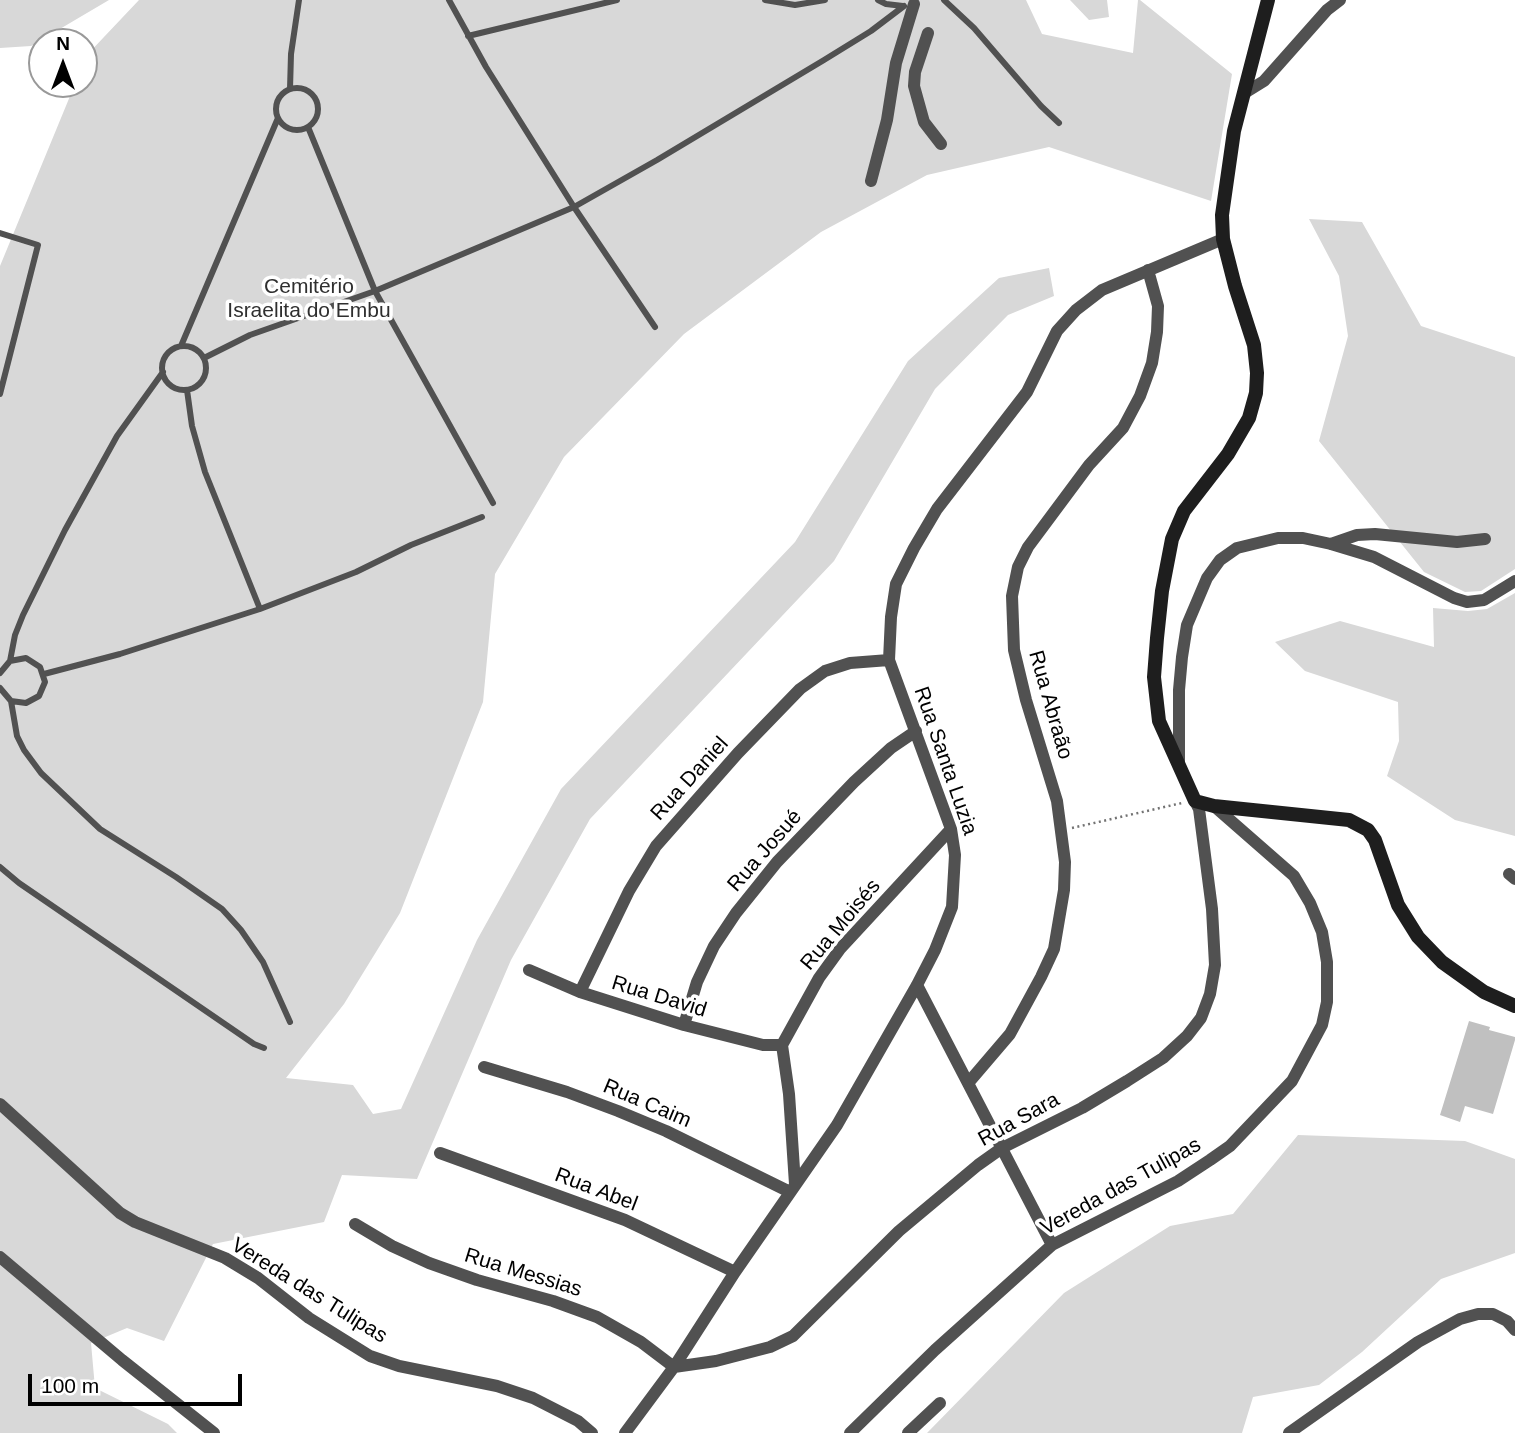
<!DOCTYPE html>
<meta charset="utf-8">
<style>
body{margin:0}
#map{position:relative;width:1515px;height:1433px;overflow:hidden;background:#fff;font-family:Arial,sans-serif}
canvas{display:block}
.north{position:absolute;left:28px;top:28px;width:70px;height:70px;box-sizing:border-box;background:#fff;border:2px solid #999;border-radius:50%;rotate:0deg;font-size:19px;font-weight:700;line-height:28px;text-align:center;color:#000}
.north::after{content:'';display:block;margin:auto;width:24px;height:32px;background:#000;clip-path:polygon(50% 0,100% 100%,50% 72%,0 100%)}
.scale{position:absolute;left:28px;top:1374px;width:214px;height:32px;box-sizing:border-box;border:4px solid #000;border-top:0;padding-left:9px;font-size:21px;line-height:24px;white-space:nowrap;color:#000;-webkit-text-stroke:5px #fff;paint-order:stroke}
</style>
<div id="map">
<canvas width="1515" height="1433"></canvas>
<div class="north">N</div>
<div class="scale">100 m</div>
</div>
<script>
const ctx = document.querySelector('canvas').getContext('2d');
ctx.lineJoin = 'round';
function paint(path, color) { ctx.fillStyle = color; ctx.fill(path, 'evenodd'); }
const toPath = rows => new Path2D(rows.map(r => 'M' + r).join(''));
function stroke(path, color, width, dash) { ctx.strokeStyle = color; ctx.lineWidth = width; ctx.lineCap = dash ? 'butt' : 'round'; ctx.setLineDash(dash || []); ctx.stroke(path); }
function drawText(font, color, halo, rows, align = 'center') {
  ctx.font = font + ' Arial,sans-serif'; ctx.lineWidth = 7; ctx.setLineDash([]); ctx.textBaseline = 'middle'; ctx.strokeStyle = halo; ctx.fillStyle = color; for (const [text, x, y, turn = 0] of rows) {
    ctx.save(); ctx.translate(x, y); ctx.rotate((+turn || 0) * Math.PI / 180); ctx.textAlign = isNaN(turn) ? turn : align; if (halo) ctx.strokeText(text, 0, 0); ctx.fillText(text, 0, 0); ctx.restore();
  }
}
const green = toPath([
 [0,0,109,0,31,46,0,48],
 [139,0,1026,0,1042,34,1133,53,1138,0,1140,0,1232,74,1211,201,1049,147,927,175,821,232,684,334,564,457,495,574,483,702,400,913,344,1004,286,1078,353,1085,373,1114,401,1109,477,940,561,789,795,542,908,361,999,278,1049,268,1054,296,1008,315,935,389,834,561,590,819,511,960,417,1179,342,1175,324,1222,213,1244,164,1341,127,1328,91,1343,95,1388,168,1424,177,1433,0,1433,0,266,75,84,84,84,84,61,86,56],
 [1070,0,1107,0,1109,17,1089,20],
 [1309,219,1362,222,1421,326,1515,357,1515,569,1481,591,1465,592,1424,572,1319,441,1348,336,1339,276],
 [1515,593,1515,836,1455,820,1387,776,1399,741,1398,702,1305,671,1275,642,1340,621,1434,647,1433,608,1468,611,1487,609],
 [1298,1135,1465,1141,1515,1159,1515,1253,1441,1279,1362,1352,1319,1385,1253,1397,1242,1433,927,1433,1064,1293,1170,1226,1233,1214]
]);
const building = toPath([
 [1469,1021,1490,1027,1489,1030,1515,1037,1515,1040,1493,1114,1465,1106,1460,1122,1440,1115]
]);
const path = toPath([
 [1072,828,1182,803]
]);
const lane = toPath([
 [449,0,486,67,574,207,655,327],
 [765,0,795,5,825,0],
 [878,0,886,4,903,6],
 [944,0,974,28,1041,106,1059,123],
 [468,36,617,0],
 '276 109a21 21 0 1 1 42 0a21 21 0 1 1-42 0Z',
 [290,89,291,54,299,0],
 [308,127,375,291,493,503],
 [0,233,38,245,0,394],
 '162 368a22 22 0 1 1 44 0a22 22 0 1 1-44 0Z',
 [181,346,278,118],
 [204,358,250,335,375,291,574,207,657,160,824,60,871,31,904,6],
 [187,390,192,426,205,472,260,609],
 [10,661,15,635,23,615,65,530,117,436,163,372],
 [0,673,10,661,26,658,40,667,45,682,39,696,26,703,11,701,0,688],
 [44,674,120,654,260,609,356,572,411,545,482,517],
 [11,701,17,736,24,750,41,773,100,829,176,877,222,909,241,930,263,962,290,1022],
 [0,867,19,883,254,1044,264,1048]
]);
const street = toPath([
 [928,33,915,72,914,86,924,122,941,144],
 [1243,94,1264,81,1327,10,1340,0],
 [871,181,887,120,896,63,914,4],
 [1331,544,1357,535,1375,534,1457,542,1485,539],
 [1179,765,1179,690,1182,657,1187,625,1207,578,1220,560,1237,548,1278,538,1303,538,1331,544,1374,557,1454,598,1467,602,1484,600,1515,581],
 [1509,874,1515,879],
 [529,970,580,992,684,1025,763,1045,782,1045],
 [917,985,1052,1245],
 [580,992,629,891,656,846,738,753,800,689,825,671,850,663,889,660],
 [684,1025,697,982,714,946,736,913,777,862,854,782,891,748,916,731],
 [484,1067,567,1092,618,1111,666,1131,790,1192],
 [969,1082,1010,1034,1041,977,1054,949,1064,890,1065,862,1057,801,1026,700,1014,650,1012,596,1018,567,1028,547,1089,465,1123,428,1140,396,1152,363,1157,332,1158,306,1148,270],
 [0,1104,120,1213,135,1222,225,1258,258,1278,309,1318,370,1356,399,1366,497,1386,533,1398,578,1421,592,1433],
 [440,1153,625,1220,735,1272],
 [795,1184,789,1094,782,1045,819,978,840,949,951,829],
 [355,1224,392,1246,429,1263,477,1280,553,1301,597,1317,641,1342,674,1367],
 [0,1257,122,1360,214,1433],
 [674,1367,716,1361,770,1347,793,1336,899,1231,978,1165,1002,1148,1082,1108,1127,1081,1163,1058,1187,1036,1201,1018,1210,994,1215,965,1212,909,1199,809,1195,801],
 [625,1433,674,1367,735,1272,837,1125,917,985,935,950,952,907,955,855,951,829,889,660,891,617,896,584,914,548,937,509,1027,392,1057,331,1076,310,1102,290,1223,239],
 [850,1433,935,1350,1052,1245,1178,1181,1210,1160,1230,1146,1292,1081,1322,1025,1327,1002,1327,962,1322,932,1310,903,1294,876,1214,806],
 [908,1433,940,1403],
 [1289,1433,1418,1342,1460,1319,1478,1314,1493,1314,1507,1321,1515,1330]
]);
const secondary = toPath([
 [1268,0,1234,131,1222,215,1223,239,1235,286,1254,345,1257,373,1256,393,1249,418,1228,454,1184,511,1172,539,1162,591,1157,638,1154,677,1159,721,1195,801,1214,806,1349,820,1368,830,1375,840,1398,905,1418,937,1442,962,1484,992,1515,1006]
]);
const parkNames = [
 ["Cemitério",309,287],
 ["Israelita do Embu",309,311]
];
const streetNames = [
 ["Rua Abraão",1050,705,74],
 ["Rua Santa Luzia",945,761,71],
 ["Rua Daniel",690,779,-48],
 ["Rua Josué",765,851,-49],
 ["Rua Moisés",841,925,-50],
 ["Rua David",659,997,17],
 ["Rua Caim",647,1104,23],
 ["Rua Sara",1019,1120,-29],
 ["Vereda das Tulipas",1121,1187,-29],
 ["Rua Abel",596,1190,21],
 ["Rua Messias",523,1273,17],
 ["Vereda das Tulipas",309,1291,32]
];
paint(green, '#d8d8d8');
paint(building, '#c0c0c0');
stroke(path, '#737373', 2.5, [2, 3.5]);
stroke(lane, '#515151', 6);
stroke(street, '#515151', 12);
stroke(secondary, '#1e1e1e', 14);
drawText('21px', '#2f2f2f', '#fff', parkNames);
drawText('21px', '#000', '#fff', streetNames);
</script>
